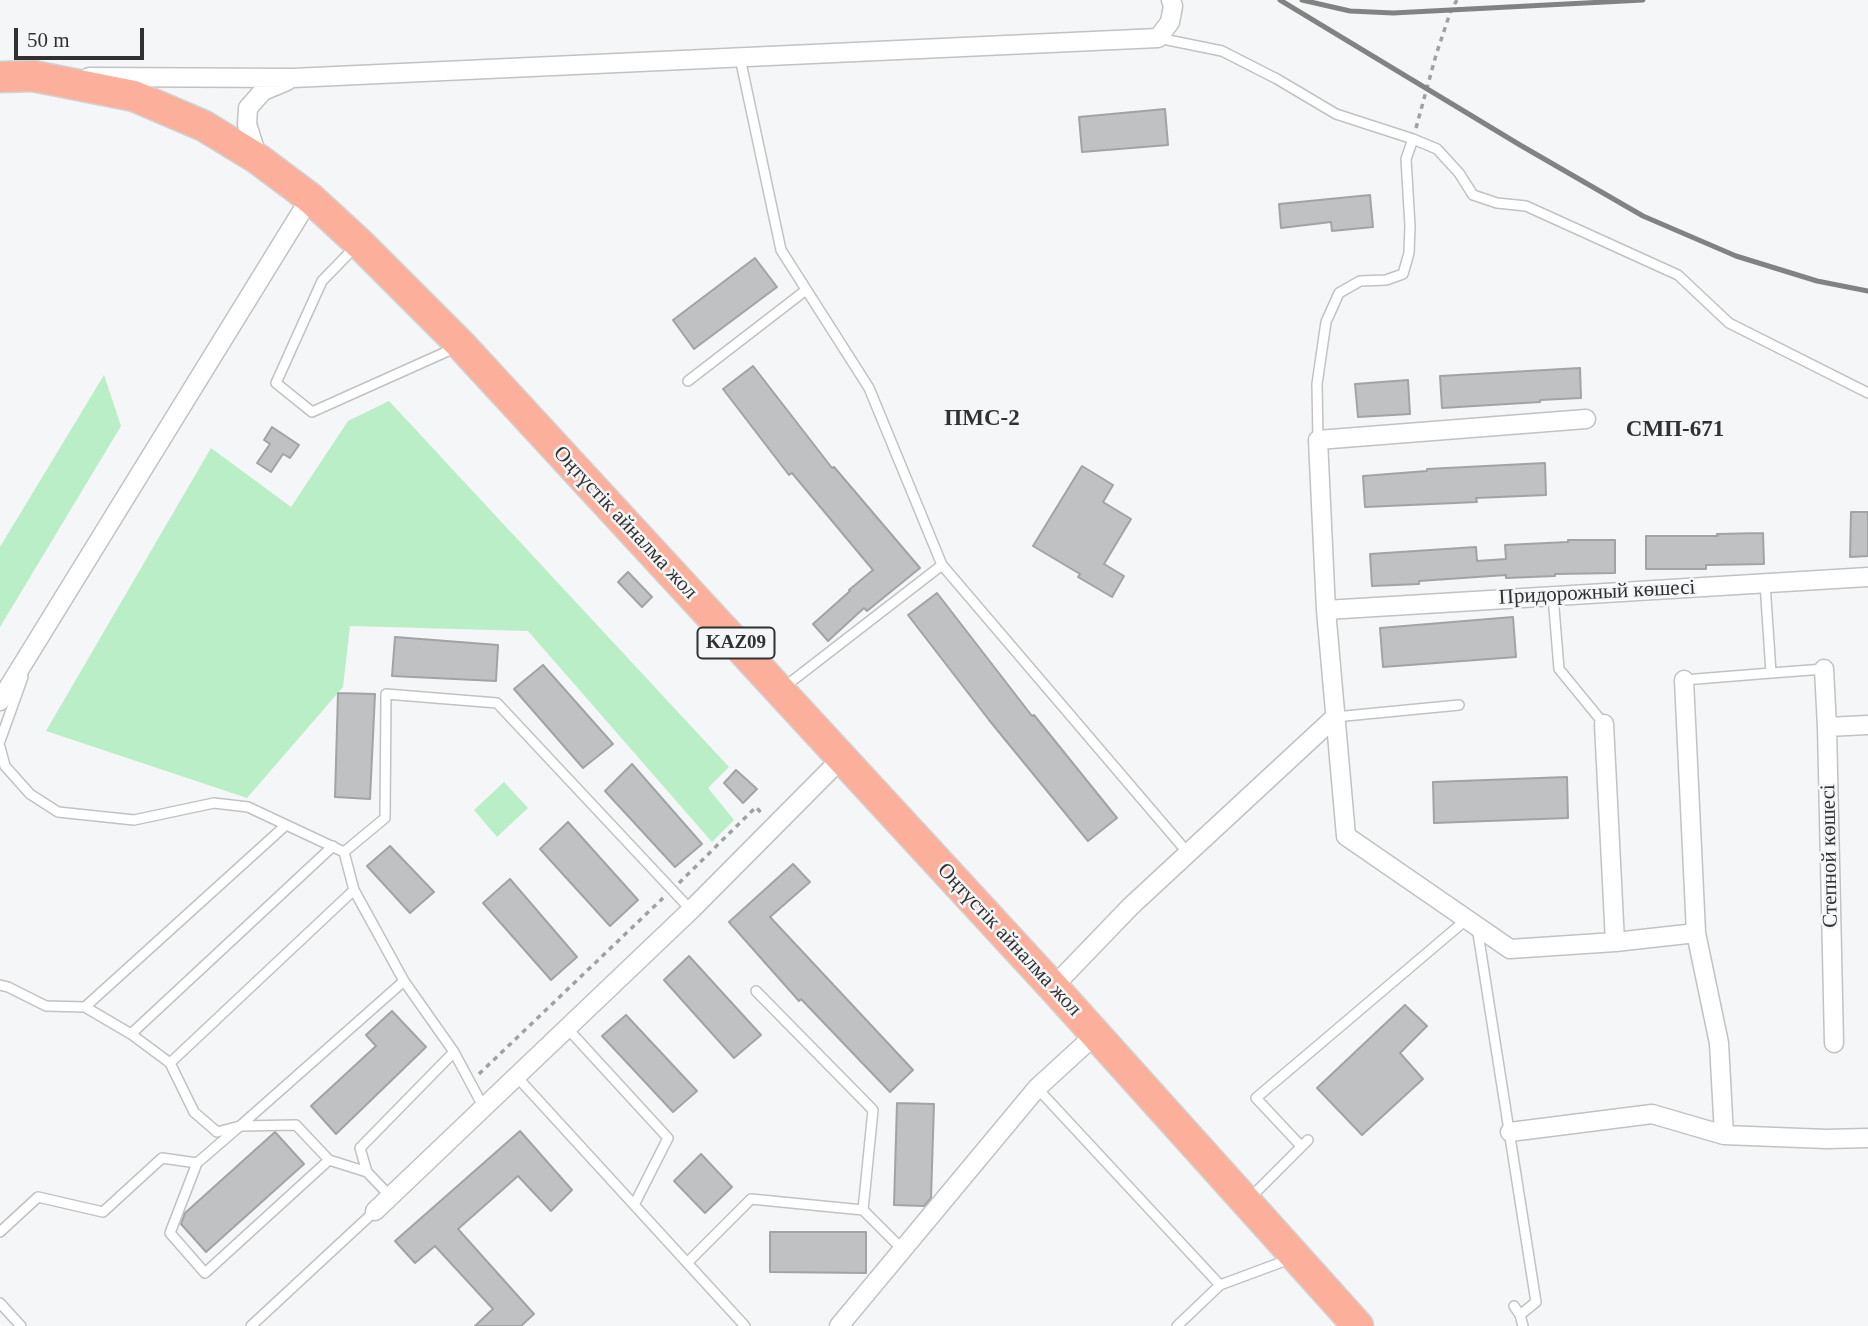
<!DOCTYPE html>
<meta charset="utf-8">
<style>
body{margin:0}
#map{position:relative;width:1868px;height:1326px;overflow:hidden;background:#f4f6f7;font-family:Georgia,serif}
canvas{display:block}
.scale{position:absolute;left:14px;top:28px;width:130px;height:32px;box-sizing:border-box;border:4px solid #313131;border-top:0;padding-left:9px;font-size:21px;line-height:24px;white-space:nowrap;color:#313131;-webkit-text-stroke:5px #f4f6f7;paint-order:stroke}
</style>
<div id="map">
<canvas width="1868" height="1326"></canvas>
<div class="scale">50 m</div>
</div>
<script>
const ctx = document.querySelector('canvas').getContext('2d');
ctx.lineJoin = 'round';
function paint(path, color) { ctx.fillStyle = color; ctx.fill(path, 'evenodd'); }
const toPath = rows => new Path2D(rows.map(r => 'M' + r).join(''));
function stroke(path, color, width, dash) { ctx.strokeStyle = color; ctx.lineWidth = width; ctx.lineCap = dash ? 'butt' : 'round'; ctx.setLineDash(dash || []); ctx.stroke(path); }
function drawText(font, color, halo, rows, align = 'center') {
  ctx.font = font + ' Georgia,serif'; ctx.lineWidth = 5; ctx.setLineDash([]); ctx.textBaseline = 'middle'; ctx.strokeStyle = halo; ctx.fillStyle = color; for (const [text, x, y, turn = 0] of rows) {
    ctx.save(); ctx.translate(x, y); ctx.rotate((+turn || 0) * Math.PI / 180); ctx.textAlign = isNaN(turn) ? turn : align; if (halo) ctx.strokeText(text, 0, 0); ctx.fillText(text, 0, 0); ctx.restore();
  }
}
const green = toPath([
 [104,375,121,426,0,627,0,547],
 [389,401,729,767,708,788,734,820,712,842,528,631,350,626,343,687,247,798,46,731,211,448,291,507,348,421],
 [504,782,528,808,497,837,474,810]
]);
const building = toPath([
 [1165,109,1168,145,1082,152,1079,117,1165,109],
 [1370,195,1373,227,1332,231,1331,222,1281,228,1279,204,1370,195],
 [755,258,777,287,694,349,673,320,755,258],
 [753,366,832,468,834,467,920,568,867,611,864,608,828,641,813,624,850,591,849,590,873,570,792,473,789,475,723,389,753,366],
 [1580,368,1581,398,1540,400,1540,402,1442,408,1440,376,1580,368],
 [1408,380,1410,414,1358,417,1355,384,1408,380],
 [272,427,299,445,290,458,283,454,271,472,257,463,270,444,264,440,272,427],
 [1545,463,1546,495,1476,498,1477,502,1365,507,1363,476,1427,471,1427,469,1545,463],
 [1082,466,1113,485,1103,502,1131,519,1104,564,1124,576,1112,597,1078,577,1080,574,1033,546,1082,466],
 [1851,512,1868,512,1868,556,1850,557,1851,512],
 [1763,533,1764,564,1706,565,1706,569,1646,569,1646,536,1718,536,1717,534,1763,533],
 [1568,540,1615,540,1615,573,1555,574,1555,576,1506,578,1506,575,1419,581,1419,584,1372,586,1370,554,1476,547,1477,561,1506,559,1505,545,1568,542,1568,540],
 [628,572,652,597,642,607,618,582,628,572],
 [937,593,1032,716,1034,715,1117,818,1088,841,989,720,908,615,937,593],
 [1513,617,1516,657,1383,667,1380,628,1513,617],
 [395,637,498,645,496,681,392,676,395,637],
 [543,665,613,744,583,768,514,689,543,665],
 [338,693,375,694,370,799,335,797,338,693],
 [632,764,702,844,675,867,605,791,632,764],
 [736,770,757,789,743,803,724,783,736,770],
 [1567,777,1568,818,1434,823,1433,782,1567,777],
 [568,822,638,900,610,926,540,849,568,822],
 [390,846,434,892,410,913,367,866,390,846],
 [793,864,810,882,770,917,913,1070,890,1092,801,999,799,1001,729,922,793,864],
 [510,879,577,957,551,980,483,903,510,879],
 [689,956,761,1035,734,1058,664,980,689,956],
 [1405,1005,1427,1026,1400,1053,1423,1079,1362,1135,1317,1088,1405,1005],
 [392,1011,426,1047,336,1134,311,1106,376,1046,366,1035,392,1011],
 [626,1015,697,1091,673,1112,602,1036,626,1015],
 [897,1103,934,1104,931,1198,924,1206,894,1205,897,1103],
 [520,1131,572,1190,551,1211,518,1176,458,1229,534,1314,521,1326,475,1326,493,1309,435,1246,415,1263,395,1241,520,1131],
 [275,1132,304,1164,206,1252,181,1224,185,1213,275,1132],
 [701,1154,732,1187,705,1213,674,1181,701,1154],
 [770,1232,866,1232,866,1273,770,1272,770,1232]
]);
const path = toPath([
 [1416,128,1436,55,1451,10,1457,0],
 [679,883,756,807,763,815],
 [479,1074,663,898]
]);
const service = toPath([
 [1158,38,1222,51,1277,79,1336,114,1413,139,1406,159,1410,226,1409,253,1403,274,1386,280,1360,281,1339,293,1326,322,1317,384,1318,440],
 [740,58,781,250,869,388,942,565,1188,853],
 [1413,139,1437,149,1459,173,1473,195,1497,203,1526,206,1678,275,1729,323,1868,393],
 [355,247,322,281,276,383,312,412,457,347],
 [688,381,806,290],
 [1765,583,1771,673,1824,669],
 [1553,596,1559,669,1604,724],
 [1684,680,1771,673],
 [783,688,942,565],
 [1335,717,1459,705],
 [0,741,23,677],
 [0,747,5,766,30,794,58,812,134,820,214,803,248,807,344,852],
 [1477,927,1536,1302,1520,1315],
 [0,985,8,987,46,1006,85,1007,131,1034,170,1063,194,1112,217,1132,240,1126,404,981],
 [756,991,873,1110,863,1210,902,1249],
 [85,1007,286,825],
 [567,1028,668,1138,634,1205],
 [131,1034,333,846],
 [170,1063,354,890],
 [517,1077,745,1326],
 [1037,1088,1220,1285,1177,1326],
 [484,1108,454,1052,404,981,354,890,344,852,385,818,386,694,497,703,691,910],
 [1301,1146,1256,1098,1467,919],
 [197,1163,170,1233,205,1273,329,1160],
 [390,1196,367,1172,360,1148,454,1052],
 [1250,1198,1308,1140],
 [0,1232,38,1197,103,1212,162,1158,197,1163,240,1126,296,1125,329,1160,367,1172],
 [687,1263,751,1199,863,1210],
 [1220,1285,1290,1259],
 [0,1303,21,1326],
 [1514,1306,1520,1315,1523,1326],
 [251,1326,375,1211]
]);
const minor = toPath([
 [89,77,293,78,1158,38,1170,22,1173,6,1171,0],
 [258,159,247,124,248,108,263,91,287,81],
 [1586,419,1318,440,1326,610,1346,836,1510,949,1615,942,1696,933],
 [1326,610,1868,577],
 [1824,669,1827,727,1834,1043],
 [1684,680,1696,933,1719,1043,1724,1135],
 [0,701,310,198],
 [1604,724,1615,942],
 [1827,727,1868,725],
 [1053,987,1131,906,1335,717],
 [1510,1132,1652,1114,1724,1135,1826,1139,1868,1138],
 [375,1211,691,910,842,758],
 [839,1326,1037,1088,1096,1034]
]);
const trunk = toPath([
 [0,77,33,76,134,96,204,126,258,159,310,198,359,243,461,345,1053,987,1358,1326]
]);
const rail = toPath([
 [1280,0,1520,145,1643,216,1736,256,1817,281,1868,291],
 [1302,0,1350,11,1393,13,1643,0]
]);
const shields = [
 [736,643,77]
];
const shieldNames = [
 ["KAZ09",736,643]
];
const streetNames = [
 ["Оңтүстік айналма жол",625,523,47],
 ["Придорожный көшесі",1597,593,-3],
 ["Степной көшесі",1830,856,-91],
 ["Оңтүстік айналма жол",1009,940,47]
];
const neighbourhoodNames = [
 ["ПМС-2",982,419],
 ["СМП-671",1675,430]
];
paint(green, '#b9eec6');
paint(building, '#bfc1c2');
stroke(building, '#a2a3a4', 2);
stroke(service, '#c1c2c3', 12);
stroke(minor, '#c1c2c3', 21);
stroke(trunk, '#d2d2d2', 33);
stroke(path, '#a0a1a2', 3.5, [5, 5]);
stroke(service, '#fff', 9);
stroke(minor, '#fff', 18);
stroke(trunk, '#fcaf9b', 30);
stroke(rail, '#828283', 5);
for (const [x, y, w] of shields) { const box = new Path2D(); box.roundRect(x - w / 2, y - 15.5, w, 31, 5); ctx.fillStyle = '#f4f6f7'; ctx.fill(box); stroke(box, '#313131', 2); }
drawText('bold 19px', '#313131', null, shieldNames);
drawText('21px', '#313131', '#f4f6f7', streetNames);
drawText('bold 23px', '#313131', '#f4f6f7', neighbourhoodNames);
</script>
